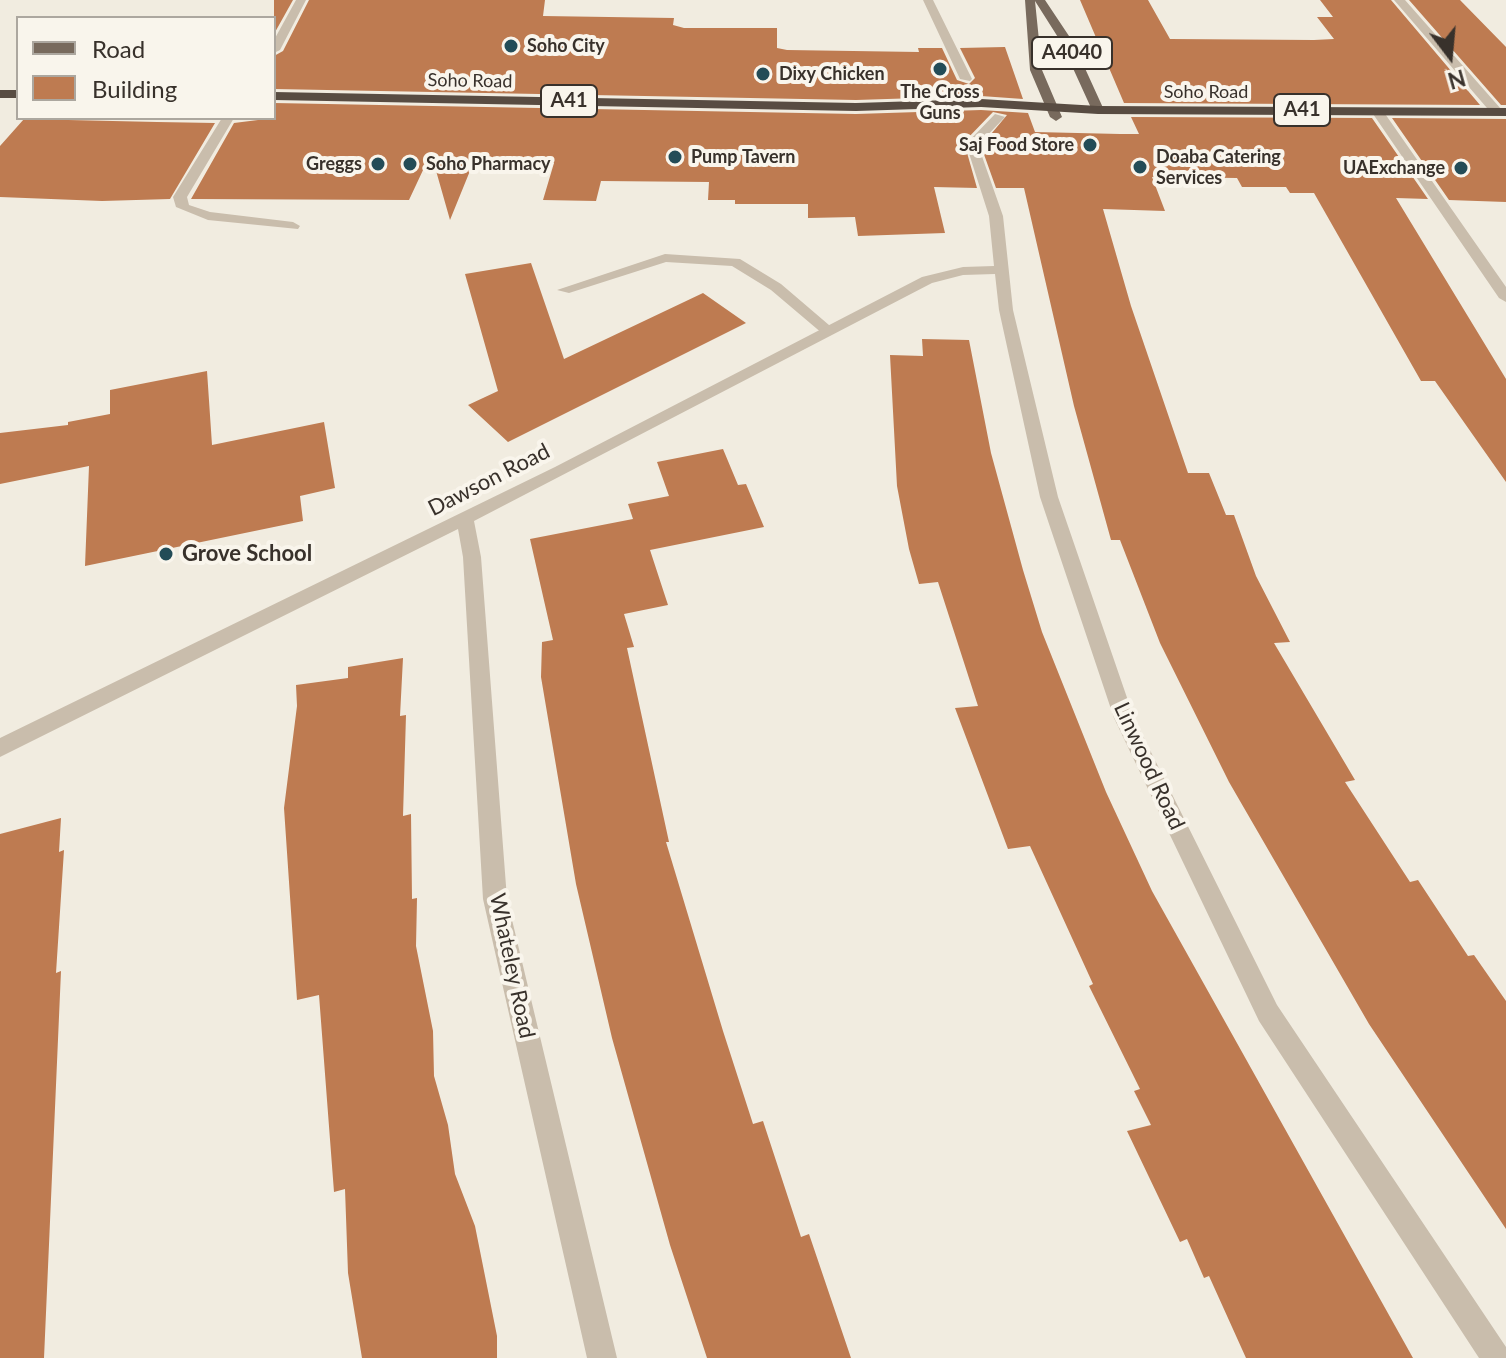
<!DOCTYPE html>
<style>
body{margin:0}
#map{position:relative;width:1506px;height:1358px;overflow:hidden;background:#f1ece0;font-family:Lato,sans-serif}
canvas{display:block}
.legend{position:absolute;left:16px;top:16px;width:260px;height:104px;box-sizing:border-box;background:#f9f5ec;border:2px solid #aca79f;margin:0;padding:10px 14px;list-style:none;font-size:24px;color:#38312b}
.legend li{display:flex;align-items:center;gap:16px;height:40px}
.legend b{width:40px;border:2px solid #aca79f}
.north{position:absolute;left:1410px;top:16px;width:80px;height:80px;-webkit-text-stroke:6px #f9f5ec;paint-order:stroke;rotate:164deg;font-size:22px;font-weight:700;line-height:32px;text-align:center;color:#38312b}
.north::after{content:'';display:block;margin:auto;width:28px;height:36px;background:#38312b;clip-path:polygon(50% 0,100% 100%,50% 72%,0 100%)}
</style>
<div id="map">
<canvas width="1506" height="1358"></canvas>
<ul class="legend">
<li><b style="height:10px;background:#786a5d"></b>Road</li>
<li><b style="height:22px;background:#be7b51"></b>Building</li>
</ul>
<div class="north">N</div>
</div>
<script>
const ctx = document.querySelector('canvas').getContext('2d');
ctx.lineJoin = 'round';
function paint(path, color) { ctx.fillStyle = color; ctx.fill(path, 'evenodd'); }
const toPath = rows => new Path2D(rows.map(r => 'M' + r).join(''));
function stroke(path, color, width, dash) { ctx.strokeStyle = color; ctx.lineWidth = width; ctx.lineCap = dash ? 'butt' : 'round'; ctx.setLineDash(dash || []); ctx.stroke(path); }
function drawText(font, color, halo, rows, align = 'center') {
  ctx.font = font + ' Lato,sans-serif'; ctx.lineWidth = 8; ctx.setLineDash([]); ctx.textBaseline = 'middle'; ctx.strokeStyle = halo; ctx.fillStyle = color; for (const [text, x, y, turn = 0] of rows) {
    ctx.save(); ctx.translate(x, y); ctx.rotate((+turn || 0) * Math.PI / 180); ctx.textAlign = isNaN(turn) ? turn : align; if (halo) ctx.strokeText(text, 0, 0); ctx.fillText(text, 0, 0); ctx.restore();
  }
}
const building = toPath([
 [274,0,293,0,274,34],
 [309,0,545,0,543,16,674,18,673,25,684,28,777,28,777,48,787,50,919,52,918,48,942,48,957,80,969,84,975,78,960,48,1005,47,1023,99,981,96,856,100,274,89,274,56,283,51],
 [1080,0,1148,0,1170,39,1314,40,1334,39,1317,17,1333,17,1320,0,1391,0,1480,105,1124,103],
 [1409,0,1460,0,1506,47,1506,105,1501,105],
 [274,103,856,114,981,110,1028,113,1035,132,1120,134,1139,134,1131,117,1372,118,1428,199,1396,198,1506,379,1506,482,1435,381,1421,381,1314,193,1290,193,1286,187,1242,187,1237,178,1152,177,1165,211,1103,209,1131,306,1188,473,1209,473,1226,515,1234,515,1256,576,1290,642,1274,643,1355,780,1345,782,1410,882,1418,880,1468,956,1474,955,1506,1001,1506,1229,1369,1024,1229,782,1160,643,1120,540,1111,540,1074,406,1024,188,996,188,981,146,1007,115,993,112,964,142,977,188,934,187,945,233,858,236,855,217,808,218,808,204,735,204,735,200,708,200,709,182,601,181,596,201,543,200,554,163,474,161,450,220,431,153,409,200,191,199,234,123,274,118],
 [1392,118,1506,119,1506,202,1449,200],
 [24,119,157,122,215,123,170,199,102,201,0,197,0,146],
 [531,263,564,359,703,293,746,323,508,442,468,405,498,391,465,274],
 [922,339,969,340,991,453,1023,570,1042,632,1106,792,1152,891,1413,1358,1246,1358,1209,1276,1204,1278,1187,1239,1180,1242,1127,1131,1151,1125,1134,1091,1140,1089,1089,986,1093,984,1030,846,1008,849,955,708,978,706,938,582,919,584,909,549,897,486,890,355,923,356],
 [207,371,212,445,324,422,335,488,300,496,303,521,85,566,89,466,0,484,0,433,68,425,68,422,110,414,110,390],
 [723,449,738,485,746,484,764,527,650,550,668,605,624,614,634,647,627,648,669,842,666,842,723,1031,753,1124,763,1121,801,1237,809,1234,851,1358,707,1358,670,1245,612,1038,576,884,541,677,542,642,553,640,530,539,633,519,628,504,669,496,657,462],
 [403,658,400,716,406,715,403,816,411,814,412,899,417,898,416,946,433,1031,434,1076,448,1125,455,1174,475,1226,497,1336,497,1358,362,1358,348,1273,345,1189,334,1192,319,995,297,1000,284,808,297,706,296,685,348,678,348,667],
 [61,818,59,852,64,850,56,973,61,971,44,1358,0,1358,0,834]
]);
const lane = toPath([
 [296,0,306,0,280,50,274,53,274,40,296,0],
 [222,118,234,118,187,197,189,205,210,212,293,222,300,226,298,229,208,220,176,207,173,197,222,118],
 [665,254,740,259,781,284,836,331,833,334,823,334,771,290,732,266,666,262,569,293,557,290,665,254]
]);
const street = toPath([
 [923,0,933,0,972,79,970,81,960,79,923,0],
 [1394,0,1405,0,1501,109,1501,115,1493,115,1394,0],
 [1373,108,1381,108,1506,287,1506,302,1499,298,1371,111,1373,108],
 [995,114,1005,117,978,145,1003,216,1013,310,1058,497,1134,718,1277,1005,1506,1347,1506,1358,1479,1358,1259,1021,1114,718,1040,497,999,310,995,274,963,275,932,283,474,521,481,557,507,899,617,1358,587,1358,483,899,463,557,458,529,0,757,0,738,555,467,922,277,963,267,994,266,989,216,966,144,995,114]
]);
const primary = toPath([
 [1025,0,1045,0,1073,42,1104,110,1102,113,1092,110,1061,42,1035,1,1042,70,1062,117,1056,121,1050,117,1030,70,1025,0]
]);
const highway = toPath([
 [0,90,18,90,18,98,0,98,0,90],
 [274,92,856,103,981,99,1098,106,1506,108,1506,116,1098,114,981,107,856,111,274,100,274,92]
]);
const markers = [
 [511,46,8,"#234c57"],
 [940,69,8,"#234c57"],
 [763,74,8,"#234c57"],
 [1090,145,8,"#234c57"],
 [675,157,8,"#234c57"],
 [378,164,8,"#234c57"],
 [410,164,8,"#234c57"],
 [1140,167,8,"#234c57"],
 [1461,168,8,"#234c57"],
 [166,554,8,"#234c57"]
];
const farPoinames = [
 ["Soho City",527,46],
 ["Dixy Chicken",779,74],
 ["The Cross",940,92,"center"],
 ["Guns",940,113,"center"],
 ["Saj Food Store",1074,145,"right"],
 ["Pump Tavern",691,157],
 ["Doaba Catering",1156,157],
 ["Services",1156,178],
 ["Greggs",362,164,"right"],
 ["Soho Pharmacy",426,164],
 ["UAExchange",1445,168,"right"]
];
const farStreetnames = [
 ["Soho Road",470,81,1],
 ["Soho Road",1206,92]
];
const shields = [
 [1072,53,80],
 [569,101,56],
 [1302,110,56]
];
const shieldNames = [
 ["A4040",1072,53],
 ["A41",569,101],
 ["A41",1302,110]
];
const streetNames = [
 ["Dawson Road",489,480,-27],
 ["Linwood Road",1149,766,65],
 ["Whateley Road",512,966,78]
];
const poiNames = [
 ["Grove School",182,554]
];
paint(building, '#be7b51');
paint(lane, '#c9bdac');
paint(street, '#c9bdac');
paint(primary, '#786a5d');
paint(highway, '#584c42');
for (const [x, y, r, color] of markers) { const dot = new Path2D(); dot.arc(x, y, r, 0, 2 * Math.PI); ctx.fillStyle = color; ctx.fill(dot); stroke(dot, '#f9f5ec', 3); }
drawText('bold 18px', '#38312b', '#f9f5ec', farPoinames, 'left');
drawText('18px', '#38312b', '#f9f5ec', farStreetnames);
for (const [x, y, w] of shields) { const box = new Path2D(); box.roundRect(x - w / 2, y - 16, w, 32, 6); ctx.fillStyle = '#f9f5ec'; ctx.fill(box); stroke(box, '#38312b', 2); }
drawText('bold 20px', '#38312b', null, shieldNames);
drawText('22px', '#38312b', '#f9f5ec', streetNames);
drawText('bold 22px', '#38312b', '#f9f5ec', poiNames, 'left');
</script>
